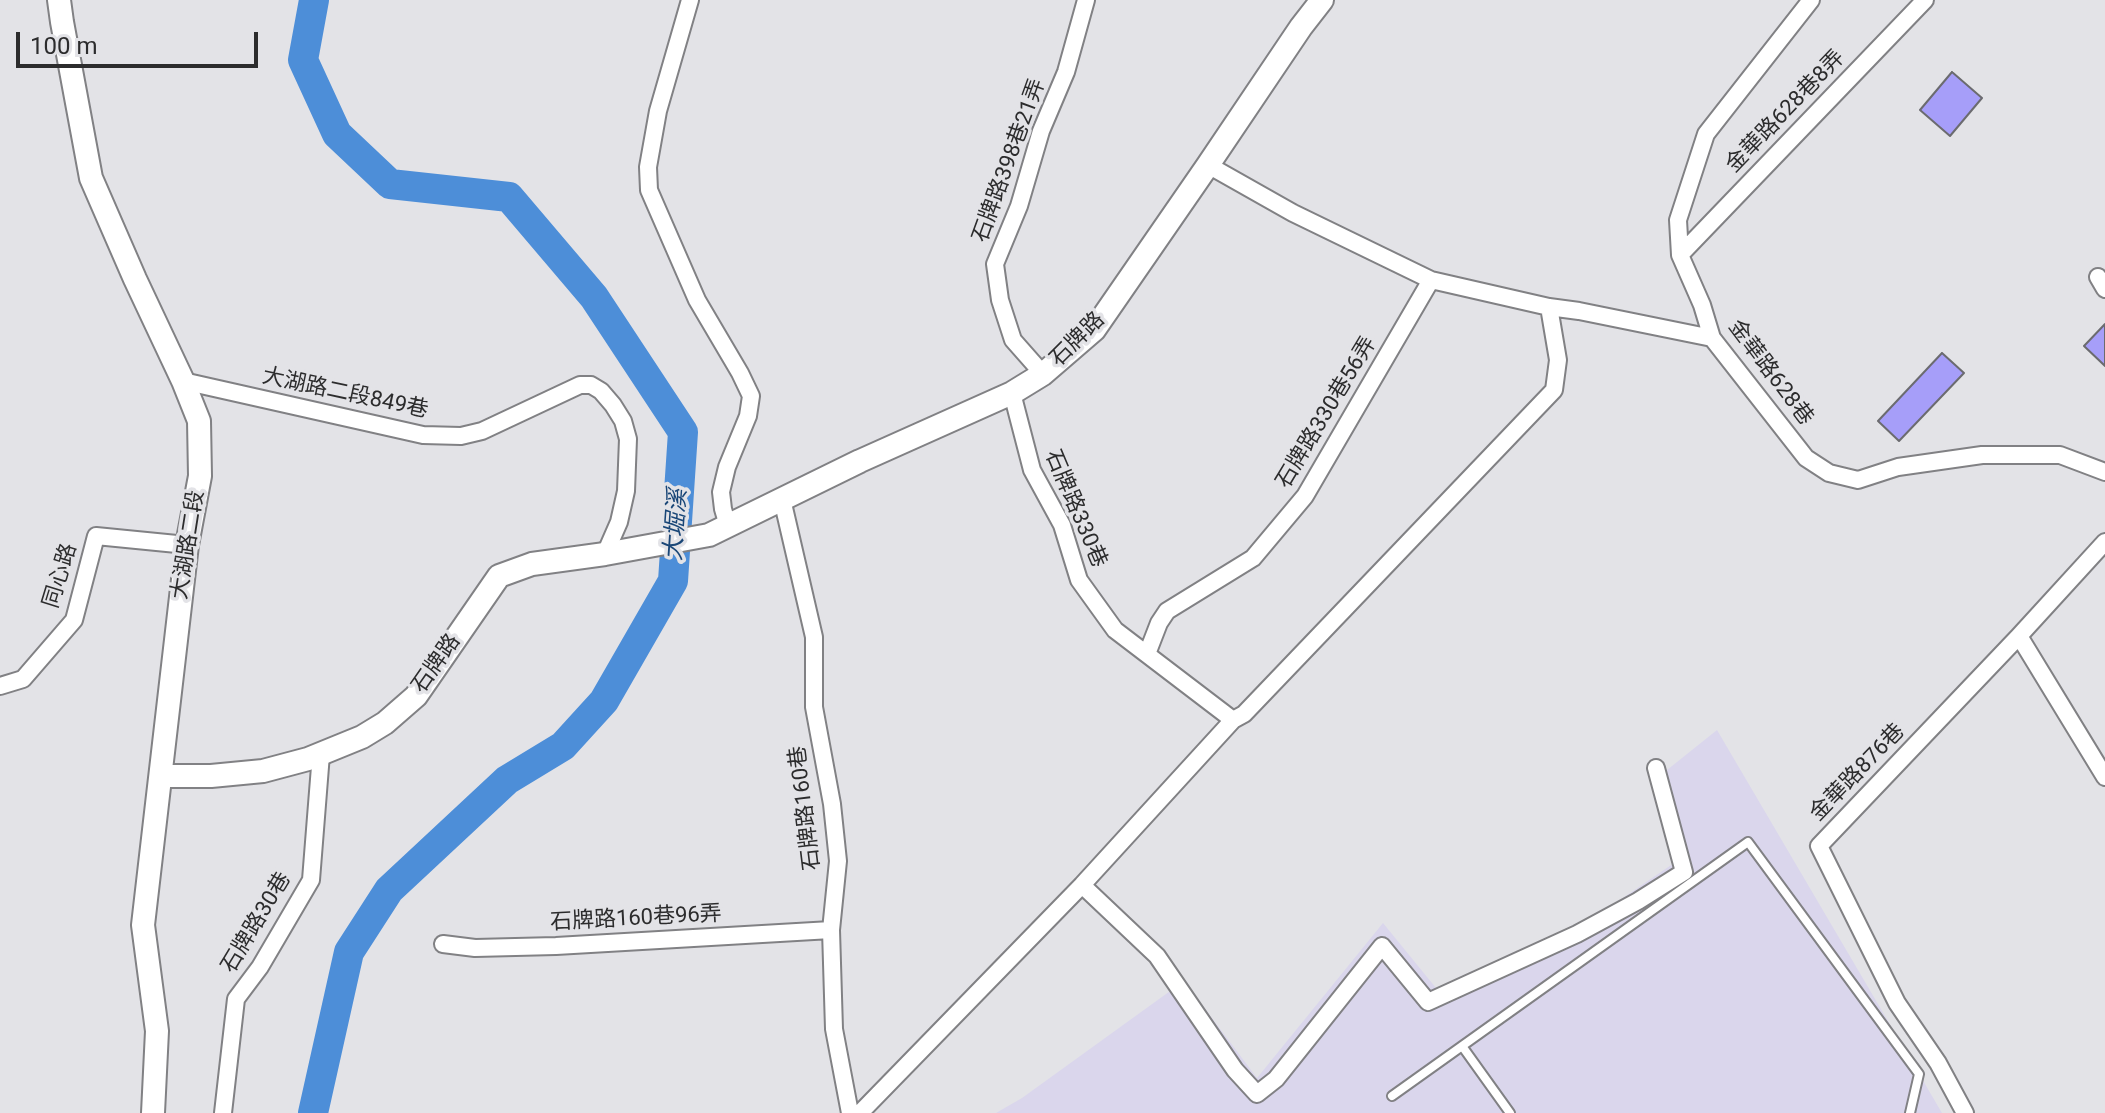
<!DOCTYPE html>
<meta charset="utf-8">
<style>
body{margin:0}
#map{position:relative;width:2105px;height:1113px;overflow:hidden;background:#e3e3e7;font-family:Roboto,sans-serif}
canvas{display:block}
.scale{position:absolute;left:16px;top:32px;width:242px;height:36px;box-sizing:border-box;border:4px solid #2c2c2d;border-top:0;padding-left:10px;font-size:24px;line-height:28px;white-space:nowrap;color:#2c2c2d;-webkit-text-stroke:6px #e3e3e7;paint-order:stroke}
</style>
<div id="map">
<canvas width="2105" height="1113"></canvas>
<div class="scale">100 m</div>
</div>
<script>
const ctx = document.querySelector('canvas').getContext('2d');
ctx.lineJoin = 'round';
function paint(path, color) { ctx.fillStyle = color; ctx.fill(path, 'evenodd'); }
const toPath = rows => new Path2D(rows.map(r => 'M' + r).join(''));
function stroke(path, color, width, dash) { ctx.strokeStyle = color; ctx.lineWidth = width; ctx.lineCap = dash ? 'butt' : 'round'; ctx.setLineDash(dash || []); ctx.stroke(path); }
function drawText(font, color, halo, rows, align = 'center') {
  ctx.font = font + ' Roboto,"Noto Sans TC",sans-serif'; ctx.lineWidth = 7; ctx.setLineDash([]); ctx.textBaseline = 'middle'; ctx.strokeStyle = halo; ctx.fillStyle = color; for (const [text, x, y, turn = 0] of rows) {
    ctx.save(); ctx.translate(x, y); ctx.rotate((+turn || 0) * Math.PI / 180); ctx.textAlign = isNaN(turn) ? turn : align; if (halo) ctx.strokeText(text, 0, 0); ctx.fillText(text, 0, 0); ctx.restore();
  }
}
const industrial = toPath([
 [1717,730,1942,1113,996,1113,1022,1098,1184,981,1257,1078,1383,923,1436,988,1598,915,1677,861,1662,774]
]);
const river = toPath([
 [313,1113,349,952,389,890,507,780,563,746,604,701,673,581,683,432,594,297,509,197,390,184,337,134,303,60,314,0]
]);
const building = toPath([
 [1952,72,1982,98,1950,136,1920,110,1952,72],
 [2105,324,2105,366,2084,346,2105,324],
 [1942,353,1964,373,1899,441,1878,421,1942,353]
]);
const lane = toPath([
 [1462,1046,1510,1113],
 [1392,1096,1748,842,1919,1074,1910,1113]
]);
const street = toPath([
 [690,0,658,111,648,167,649,190,697,300,740,373,751,396,748,416,727,467,721,492,723,509,728,526],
 [1811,0,1706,134,1678,220,1680,255,1702,305,1712,338,1806,458,1829,473,1858,480,1898,467,1982,455,2060,455,2105,472],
 [1208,165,1293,213,1431,280,1549,307,1579,311,1712,338],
 [1680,255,1925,0],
 [2098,277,2105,289],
 [1043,374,1013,340,1000,300,995,264,1019,206,1041,131,1066,72,1086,0],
 [183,381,423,435,461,436,482,431,580,385,591,385,601,391,613,405,623,421,628,439,626,491,619,522,605,554],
 [1012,393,1032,470,1062,525,1079,580,1115,630,1233,720],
 [782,499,814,637,814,707,832,804,838,861,831,930,834,1029,850,1113],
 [2019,636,2105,777],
 [1147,654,1159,623,1167,611,1253,558,1305,496,1431,280],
 [0,686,23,679,74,620,96,536,187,545],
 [1082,885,1157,956,1235,1070,1257,1094,1276,1079,1382,946,1428,1002,1577,934,1638,901,1684,872,1656,768],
 [443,944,475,948,556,946,831,930],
 [223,1113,236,999,260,967,311,880,321,754],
 [860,1113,1082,885,1233,720,1244,714,1554,390,1558,360,1549,307],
 [1965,1113,1938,1063,1897,1003,1819,846,2019,636,2105,542]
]);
const secondary = toPath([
 [59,0,62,22,91,178,135,279,183,381,199,421,200,476,187,545,143,925,157,1031,153,1113],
 [161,776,211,776,263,771,308,759,362,737,385,723,416,696,499,576,532,564,605,554,709,535,860,461,1012,393,1043,374,1094,330,1208,165,1301,27,1322,0]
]);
const streetNames = [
 ["金華路628巷8弄",1786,112,-46],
 ["石牌路398巷21弄",1010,161,-70],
 ["石牌路",1078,340,-45],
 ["金華路628巷",1770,373,53],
 ["大湖路二段849巷",345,394,12],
 ["石牌路330巷56弄",1327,413,-59],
 ["石牌路330巷",1075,509,67],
 ["大湖路二段",189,545,-81],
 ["同心路",61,576,-73],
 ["石牌路",437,664,-55],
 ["金華路876巷",1858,773,-46],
 ["石牌路160巷",806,808,-97],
 ["石牌路160巷96弄",636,919,-3],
 ["石牌路30巷",257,923,-59]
];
const waterNames = [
 ["大堀溪",677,525,-86]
];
paint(industrial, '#dad6ec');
stroke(river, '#4d8ed8', 30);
paint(building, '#a69ef9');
stroke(building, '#6b6b6f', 2);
stroke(lane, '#818184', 12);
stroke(street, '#818184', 20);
stroke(secondary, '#818184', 26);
stroke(lane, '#fff', 8);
stroke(street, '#fff', 16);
stroke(secondary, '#fff', 22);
drawText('22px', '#2c2c2d', '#e3e3e7', streetNames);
drawText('italic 24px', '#194677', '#e3e3e7', waterNames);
</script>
